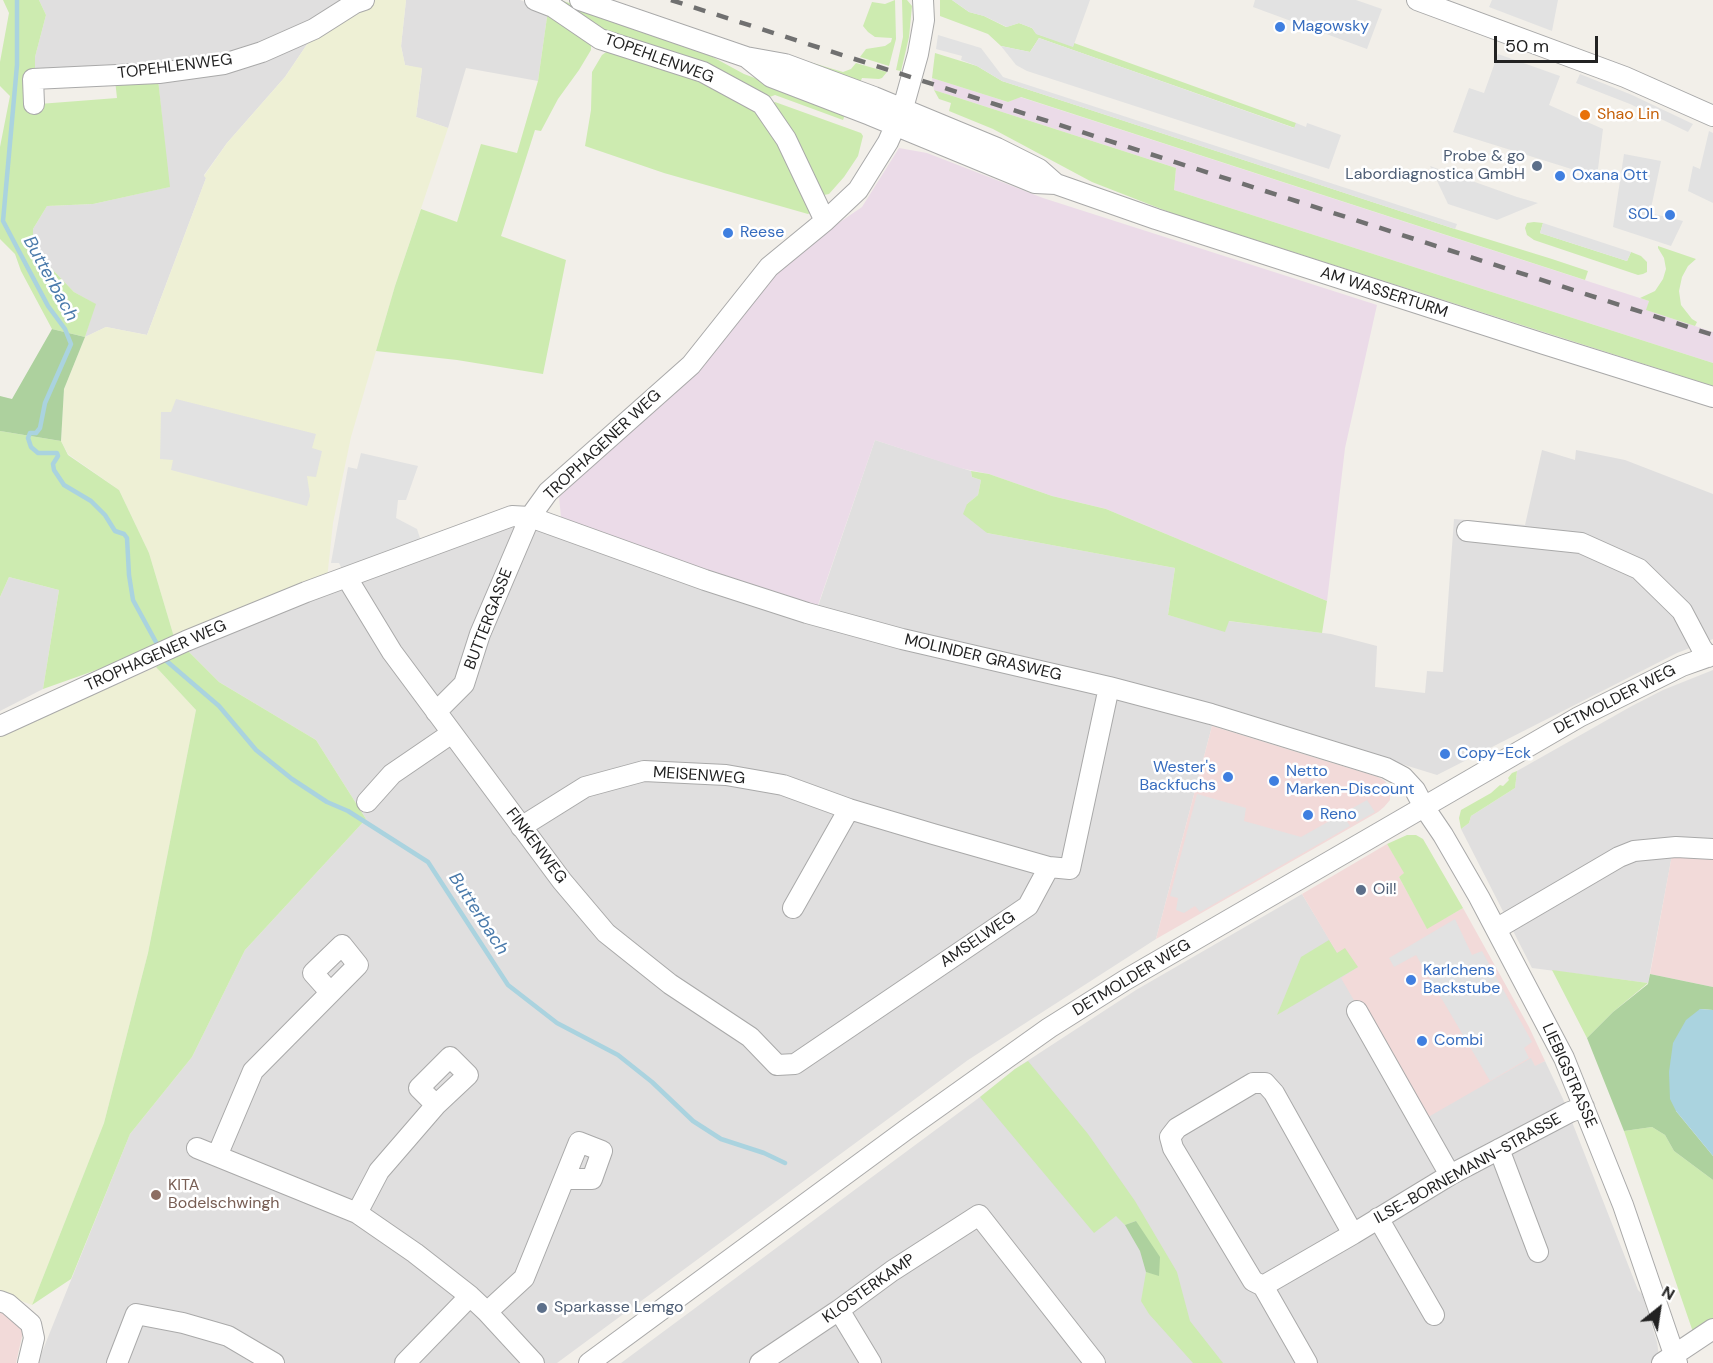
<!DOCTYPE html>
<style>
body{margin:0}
#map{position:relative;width:1713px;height:1363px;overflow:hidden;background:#f2efe9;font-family:"DM Sans",sans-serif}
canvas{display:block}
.north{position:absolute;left:1629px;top:1279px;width:60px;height:60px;-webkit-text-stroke:4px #fff;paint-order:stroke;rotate:30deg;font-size:16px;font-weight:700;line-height:24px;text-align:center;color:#222}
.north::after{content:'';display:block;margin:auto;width:21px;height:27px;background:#222;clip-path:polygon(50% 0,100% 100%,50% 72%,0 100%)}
.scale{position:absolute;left:1494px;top:36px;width:104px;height:27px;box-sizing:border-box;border:3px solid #222;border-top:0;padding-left:8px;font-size:18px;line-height:21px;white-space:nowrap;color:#222;-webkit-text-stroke:4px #fff;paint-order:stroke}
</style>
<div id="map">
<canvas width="1713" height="1363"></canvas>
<div class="north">N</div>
<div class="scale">50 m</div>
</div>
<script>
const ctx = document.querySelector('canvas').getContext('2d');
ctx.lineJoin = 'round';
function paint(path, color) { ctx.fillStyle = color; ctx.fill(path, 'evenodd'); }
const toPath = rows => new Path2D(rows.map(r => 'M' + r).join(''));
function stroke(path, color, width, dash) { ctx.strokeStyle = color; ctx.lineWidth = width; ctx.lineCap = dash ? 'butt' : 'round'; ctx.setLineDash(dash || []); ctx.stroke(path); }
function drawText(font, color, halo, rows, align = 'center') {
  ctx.font = font + ' "DM Sans",sans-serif'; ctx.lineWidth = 5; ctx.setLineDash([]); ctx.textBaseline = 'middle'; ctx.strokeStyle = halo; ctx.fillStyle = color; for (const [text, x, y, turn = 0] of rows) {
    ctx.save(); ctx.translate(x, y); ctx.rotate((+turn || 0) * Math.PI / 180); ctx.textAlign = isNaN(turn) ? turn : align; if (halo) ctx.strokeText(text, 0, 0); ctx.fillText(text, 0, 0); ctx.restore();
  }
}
const residential = toPath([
 [39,0,351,0,318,28,285,77,227,143,204,175,206,178,147,335,106,327,85,337,95,304,74,292,33,249,33,229,47,206,93,204,169,187,158,79,35,77,35,57,46,15],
 [406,0,520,0,548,10,538,81,466,68,448,128,416,117,422,69,405,65,401,46],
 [875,440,971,471,972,477,981,480,978,495,967,504,987,533,1175,568,1168,615,1225,631,1228,621,1331,634,1377,646,1375,687,1425,693,1427,671,1443,672,1454,519,1525,525,1542,450,1575,460,1576,450,1625,460,1713,494,1713,639,1677,653,1437,775,1217,707,1156,939,968,1060,557,1363,39,1363,42,1352,130,1134,192,1057,245,950,366,819,316,740,219,682,185,648,515,522,813,621],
 [9,577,59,590,43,689,0,711,0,597],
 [1713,670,1713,847,1674,845,1648,983,1532,968,1461,829,1469,823,1471,816,1515,788,1517,771,1630,707,1663,690],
 [1302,894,1337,952,1532,1058,1535,1065,1545,1061,1563,1099,1638,1290,1642,1294,1657,1342,1660,1363,621,1363,980,1097,1015,1069,1136,990]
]);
const commercial = toPath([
 [1212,726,1378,777,1385,781,1390,789,1390,800,1384,807,1378,812,1156,939],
 [1387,844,1405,873,1399,877,1427,928,1463,908,1529,1027,1545,1061,1535,1066,1531,1058,1423,1120,1341,978,1358,967,1337,953,1302,894],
 [1674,844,1713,847,1713,987,1650,974],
 [0,1310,5,1311,23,1332,16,1363,0,1363]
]);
const industrial = toPath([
 [932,78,1008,102,1020,97,1649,301,1647,310,1713,332,1713,363,1174,190,1176,168,934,90],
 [899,148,927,153,1043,198,1377,305,1345,448,1327,601,1106,509,1052,496,989,474,960,468,875,440,817,608,695,568,561,517,559,497,697,368,775,271,802,248,862,207]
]);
const farmland = toPath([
 [371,0,406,0,401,46,405,65,422,68,416,117,448,128,395,286,351,437,333,523,327,579,174,637,149,553,119,490,68,454,61,441,64,389,85,337,106,327,147,335,206,178,204,176,227,143,285,77,318,28],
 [156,667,196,710,148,953,104,1123,32,1305,0,1293,0,736]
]);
const grass = toPath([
 [3,0,39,0,46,15,35,57,35,77,39,104,117,98,115,80,158,79,170,187,93,204,47,206,33,229,33,249,74,292,96,304,85,337,52,329,21,271,15,254,0,239,0,147,10,96,0,86,0,62,9,13],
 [550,0,560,0,661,33,698,49,744,74,846,112,843,120,775,95,767,98,605,33],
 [895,0,896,39,889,66,860,57,866,49,885,46,891,42,892,38,875,37,868,32,863,26,872,2,885,4],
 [902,0,907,0,912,6,909,37,901,71,896,70,903,37],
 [940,0,952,0,969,12,984,16,1006,27,1019,23,1032,28,1037,34,1073,46,1074,43,1296,123,1295,128,1039,38,1030,52,1001,46,988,34,940,16],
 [548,10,588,40,591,45,591,50,579,70,558,99,541,131,535,130,501,236,566,260,543,374,457,360,376,351,395,286,421,209,457,222,481,144,517,153,538,81],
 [612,48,716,85,765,118,810,209,810,213,808,214,664,173,585,146,591,110,592,72,602,55],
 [935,53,977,66,1002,81,1455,229,1552,259,1588,271,1585,280,1021,97,1008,102,932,78],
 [786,55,843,72,851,69,856,63,887,72,882,78,879,79,862,78,859,85],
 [934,90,1176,168,1174,190,1713,363,1713,386,1174,214,1092,182,993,129,949,111,951,103,939,99],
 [775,102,861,133,863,136,858,156,844,177,829,194,824,195,819,193,769,105],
 [1534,222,1543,223,1540,233,1627,261,1631,252,1641,256,1647,262,1647,272,1643,274,1638,275,1534,240,1527,235,1525,228,1527,223],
 [1658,246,1696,259,1688,266,1682,277,1679,291,1681,305,1692,319,1697,322,1695,326,1646,310,1649,301,1640,298,1655,291,1663,279,1666,269,1664,258,1658,248],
 [0,431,61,441,68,455,119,490,149,553,174,637,150,651,43,689,59,590,9,577,0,597],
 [971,471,989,474,1052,496,1106,509,1327,601,1322,633,1229,621,1225,632,1168,615,1175,568,987,533,963,514,967,504,978,495,981,480,972,477],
 [185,648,219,682,316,740,366,819,245,950,192,1057,130,1134,71,1279,32,1305,104,1123,148,953,196,710,156,667],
 [1517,771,1515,788,1471,816,1469,823,1461,829,1459,818,1461,810,1491,793,1500,785,1503,786,1509,780,1508,778,1512,773],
 [1407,835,1416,835,1423,839,1463,908,1427,929,1399,877,1404,873,1387,844],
 [1329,940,1337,953,1345,948,1358,967,1277,1015,1301,957],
 [1552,970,1648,983,1613,1012,1587,1038],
 [1028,1061,1088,1134,1135,1201,1177,1272,1190,1321,1223,1363,1193,1363,1149,1314,1141,1301,1146,1272,1159,1275,1136,1221,1125,1225,1116,1216,1094,1233,980,1097,1015,1069],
 [1652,1127,1665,1135,1674,1151,1713,1180,1713,1323,1694,1335,1624,1131]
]);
const forest = toPath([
 [52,329,85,337,64,389,61,441,0,431,0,396,12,399],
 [1650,974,1713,987,1713,1010,1700,1009,1676,1111,1713,1156,1713,1180,1674,1151,1665,1135,1652,1127,1624,1131,1587,1038,1613,1012,1648,984],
 [1136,1221,1160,1257,1159,1276,1146,1272,1140,1251,1125,1225]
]);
const parking = toPath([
 [952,0,1090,0,1073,47,1036,34,1032,28,1019,23,1007,27,984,16,969,12],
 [1255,0,1356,0,1382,9,1367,49,1253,7],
 [1492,0,1558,0,1552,31,1489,7],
 [938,35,981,48,1003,77,1457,224,1455,229,1002,81,977,66,961,60,962,56,936,49],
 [1039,38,1294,128,1296,123,1306,127,1307,123,1341,135,1329,169,1027,71,1016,65,1001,46,1030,52],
 [1498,54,1560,76,1549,105,1603,129,1597,177,1453,132,1469,88,1484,93],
 [1580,74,1632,95,1693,124,1688,132,1630,104,1576,83],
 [1709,131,1713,133,1713,203,1688,191,1693,166,1700,169],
 [1624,154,1661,161,1650,213,1683,221,1671,246,1613,227],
 [1430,166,1517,197,1538,203,1497,220,1448,204],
 [1543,223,1631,252,1627,261,1540,233],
 [176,399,316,434,312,448,322,451,316,477,307,476,310,496,307,506,171,470,173,460,160,459,161,412,171,412],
 [361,453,418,466,406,500,398,500,396,518,417,529,422,544,342,569,339,563,331,563,348,467,357,469],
 [1197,794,1246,808,1244,821,1301,837,1367,800,1375,812,1357,822,1352,816,1346,820,1350,826,1200,912,1195,906,1184,913,1176,910,1178,898,1170,896],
 [1455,919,1472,955,1482,951,1532,1042,1524,1048,1529,1058,1490,1081,1416,955,1394,967,1389,958]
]);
const water = toPath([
 [1700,1009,1713,1010,1713,1156,1676,1111,1670,1099,1669,1072,1673,1043,1686,1020]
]);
const stream = toPath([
 [17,0,17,65,3,221,48,306,65,329,71,344,45,403,40,428,36,433,30,433,28,438,31,447,38,453,57,453,58,456,53,464,54,470,64,485,91,501,105,515,115,531,124,534,127,538,129,575,133,600,157,644],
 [163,658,219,706,256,750,292,779,327,802,348,811,428,862,508,985,557,1023,618,1055,652,1082,693,1121,721,1139,764,1153,785,1163]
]);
const minor = toPath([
 [535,0,553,7,600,39,703,72,762,104,786,139,825,221],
 [580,0,746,57,785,64,874,97,997,148,1039,169,1056,184],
 [1417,0,1625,77,1713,116],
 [746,57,771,77,870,115,1035,183,1056,184,1156,219,1544,344,1713,397],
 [34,104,33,79,159,73,224,64,262,52,314,29,355,3,364,0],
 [1467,531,1581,543,1639,569,1682,611,1701,647,1708,657],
 [347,578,392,652,562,881,606,933,670,984,750,1037,777,1065,795,1064,1028,906,1049,867],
 [436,712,464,684,480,634,530,517,548,492,691,365,769,267,825,221,858,190,888,142,903,108,918,54,924,20,923,0],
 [0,726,186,641,306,592,512,516,530,517,705,580,807,613,902,639,1109,687,1211,714,1386,768,1403,777,1415,790,1424,807,1443,835,1479,897,1564,1058,1623,1205,1677,1363],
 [367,802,392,774,452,733],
 [521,827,585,787,644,771,726,775,783,785,849,809,933,834,1049,867,1070,869,1109,687],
 [793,908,849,809],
 [1496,929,1619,857,1634,851,1676,847,1713,849],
 [1357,1011,1450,1175],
 [197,1148,357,1213,415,1253,470,1296,487,1312,534,1363],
 [1499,1149,1538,1252],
 [217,1156,253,1071,358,965,342,945,313,973,330,992],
 [357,1213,379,1171,436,1105,468,1075,450,1057,419,1088,436,1105],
 [1378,1218,1434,1315],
 [1353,1234,1263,1286,1253,1281,1173,1148,1170,1137,1177,1128,1253,1083,1265,1083,1274,1093,1353,1234,1450,1175,1570,1112,1584,1107],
 [1263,1286,1307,1363],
 [0,1301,8,1304,31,1324,34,1338,28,1363],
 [839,1310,871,1363],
 [487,1312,524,1278,579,1142,602,1151,592,1179,565,1179],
 [117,1363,136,1314,183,1323,228,1336,274,1363],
 [405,1363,470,1296],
 [589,1363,907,1129,1049,1028,1127,979,1579,717,1682,666,1713,655],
 [760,1363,839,1310,892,1271,979,1215,1095,1363],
 [1662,1363,1713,1329]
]);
const rail = toPath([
 [671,0,1713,335]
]);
const markers = [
 [1280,27,6,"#3f7fe0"],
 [1585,115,6,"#e8710a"],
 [1537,166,6,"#5c6f8a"],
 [1560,176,6,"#3f7fe0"],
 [1670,215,6,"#3f7fe0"],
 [728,233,6,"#3f7fe0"],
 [1445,754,6,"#3f7fe0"],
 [1228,777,6,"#3f7fe0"],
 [1274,781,6,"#3f7fe0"],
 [1308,815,6,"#3f7fe0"],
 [1361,890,6,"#5c6f8a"],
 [1411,980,6,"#3f7fe0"],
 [1422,1041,6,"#3f7fe0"],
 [156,1195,6,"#8d6e63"],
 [542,1308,6,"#5c6f8a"]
];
const shopNames = [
 ["Magowsky",1292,27],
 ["Oxana Ott",1572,176],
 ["SOL",1658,215,"right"],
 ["Reese",740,233],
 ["Copy-Eck",1457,754],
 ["Wester's",1216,768,"right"],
 ["Backfuchs",1216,786,"right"],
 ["Netto",1286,772],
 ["Marken-Discount",1286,790],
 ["Reno",1320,815],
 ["Karlchens",1423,971],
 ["Backstube",1423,989],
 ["Combi",1434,1041]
];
const streetNames = [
 ["TOPEHLENWEG",659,59,20],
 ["TOPEHLENWEG",175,67,-7],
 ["AM WASSERTURM",1384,293,18],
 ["TROPHAGENER WEG",603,445,-43],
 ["BUTTERGASSE",489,619,-69],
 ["TROPHAGENER WEG",156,656,-24],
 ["MOLINDER GRASWEG",983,658,13],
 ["DETMOLDER WEG",1615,700,-27],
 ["MEISENWEG",699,776,4],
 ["FINKENWEG",536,846,53],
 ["AMSELWEG",978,940,-34],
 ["DETMOLDER WEG",1132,978,-31],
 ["LIEBIGSTRASSE",1569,1076,66],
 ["ILSE-BORNEMANN-STRASSE",1468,1169,-29],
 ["KLOSTERKAMP",869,1289,-35]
];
const foodNames = [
 ["Shao Lin",1597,115]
];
const serviceNames = [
 ["Probe & go",1525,157,"right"],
 ["Labordiagnostica GmbH",1525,175,"right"],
 ["Oil!",1373,890],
 ["Sparkasse Lemgo",554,1308]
];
const educationNames = [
 ["KITA",168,1186],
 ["Bodelschwingh",168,1204]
];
const waterNames = [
 ["Butterbach",50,279,61],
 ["Butterbach",478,914,57]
];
paint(residential, '#e0dfdf');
paint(commercial, '#f2dad9');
paint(industrial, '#ebdbe8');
paint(farmland, '#eef0d5');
paint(grass, '#cdebb0');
paint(forest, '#add19e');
paint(parking, '#e2e2e2');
paint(water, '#aad3df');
stroke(stream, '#aad3df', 4.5);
stroke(minor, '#a9a9a9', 22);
stroke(minor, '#fff', 20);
stroke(rail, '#707070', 4.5, [12, 12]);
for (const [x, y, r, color] of markers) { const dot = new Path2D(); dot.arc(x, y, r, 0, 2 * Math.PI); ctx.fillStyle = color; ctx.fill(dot); stroke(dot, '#fff', 2); }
drawText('16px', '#366cbe', '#fff', shopNames, 'left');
drawText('16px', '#222', '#fff', streetNames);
drawText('16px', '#c56008', '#fff', foodNames, 'left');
drawText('16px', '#4e5e75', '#fff', serviceNames, 'left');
drawText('16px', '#785e54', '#fff', educationNames, 'left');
drawText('italic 18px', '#4a7aab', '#fff', waterNames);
</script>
